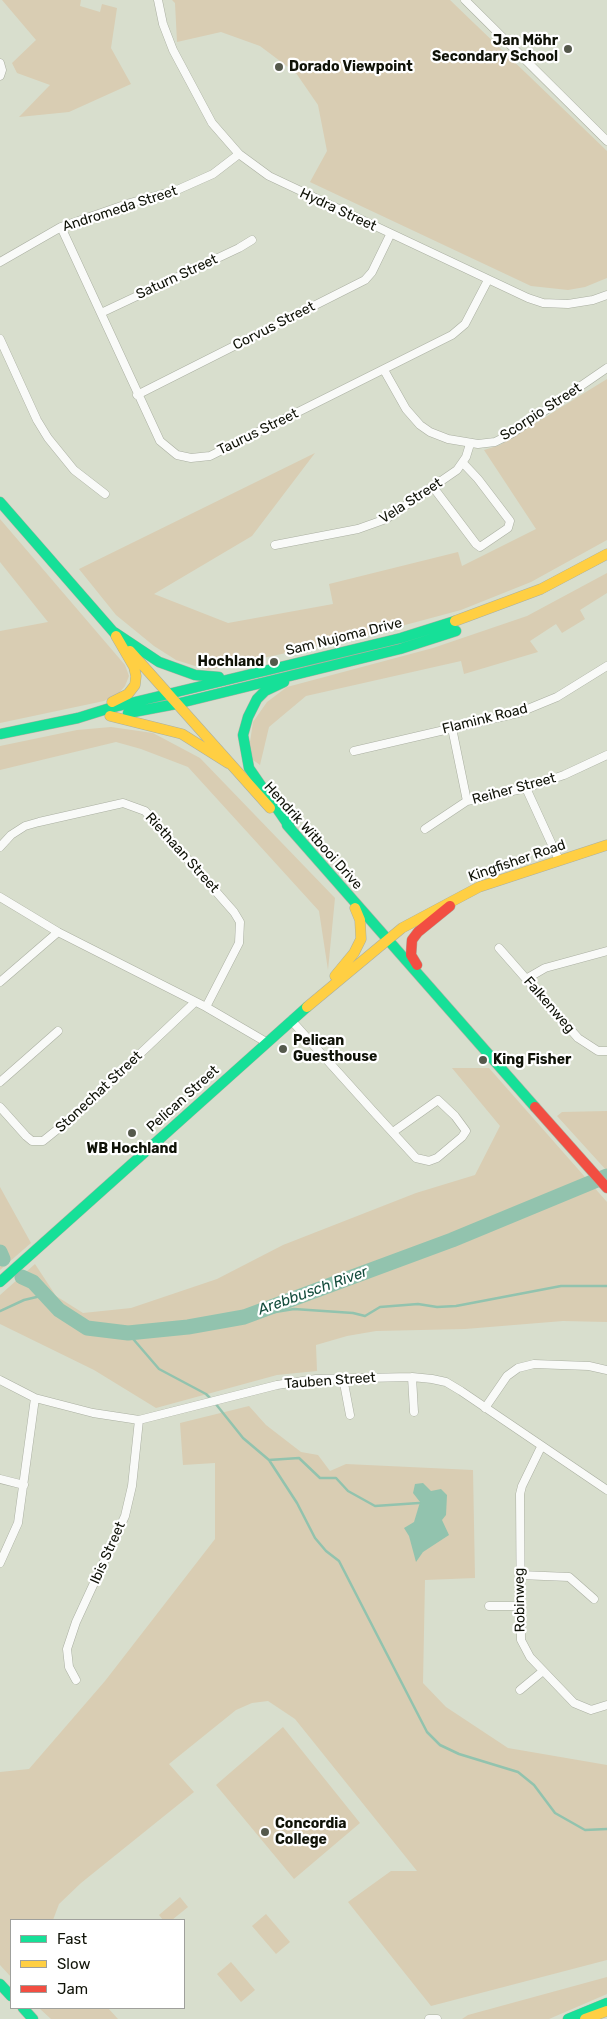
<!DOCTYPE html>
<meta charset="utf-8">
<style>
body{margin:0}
#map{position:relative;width:607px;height:2019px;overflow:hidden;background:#d8decd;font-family:Rubik,sans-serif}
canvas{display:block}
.legend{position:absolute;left:10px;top:1919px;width:175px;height:90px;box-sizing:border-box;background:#fff;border:1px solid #9fa09c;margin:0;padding:6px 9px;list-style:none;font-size:15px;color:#0f1207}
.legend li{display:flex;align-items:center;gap:10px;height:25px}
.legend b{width:25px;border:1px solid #9fa09c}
</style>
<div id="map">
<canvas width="607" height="2019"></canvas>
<ul class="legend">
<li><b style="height:6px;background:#16e098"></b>Fast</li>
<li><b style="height:6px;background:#ffcf43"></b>Slow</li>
<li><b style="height:6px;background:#f24e42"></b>Jam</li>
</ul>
</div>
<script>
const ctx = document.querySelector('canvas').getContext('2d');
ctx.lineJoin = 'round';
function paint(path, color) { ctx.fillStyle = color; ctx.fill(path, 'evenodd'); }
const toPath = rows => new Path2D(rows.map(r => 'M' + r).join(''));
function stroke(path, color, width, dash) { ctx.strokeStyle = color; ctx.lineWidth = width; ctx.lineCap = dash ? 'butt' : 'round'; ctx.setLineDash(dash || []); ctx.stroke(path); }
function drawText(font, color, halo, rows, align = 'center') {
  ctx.font = font + ' Rubik,sans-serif'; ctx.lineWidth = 4.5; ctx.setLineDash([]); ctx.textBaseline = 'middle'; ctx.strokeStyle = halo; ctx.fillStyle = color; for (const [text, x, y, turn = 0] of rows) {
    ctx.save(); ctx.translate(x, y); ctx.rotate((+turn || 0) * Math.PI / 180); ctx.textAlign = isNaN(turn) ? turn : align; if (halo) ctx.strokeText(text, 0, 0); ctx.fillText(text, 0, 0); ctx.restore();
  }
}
const green = toPath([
 [2,0,81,0,80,6,100,12,102,4,117,8,111,48,131,84,69,112,19,117,50,85,17,73,12,63,36,40],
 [172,0,450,0,607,151,607,278,585,287,568,290,531,286,310,182,327,151,318,105,296,73,260,46,221,32,177,42,175,3],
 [607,379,607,540,531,582,461,610,364,636,208,670,176,660,154,646,116,615,79,569,315,453,252,536,154,594,228,623,333,604,329,584,458,552,462,566,536,529,484,450,500,445],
 [0,519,125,665,129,676,125,686,119,693,104,701,0,723,0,631,48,622,0,562],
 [607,573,607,593,580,610,585,619,562,633,556,624,530,641,538,652,464,674,461,661,306,696,269,727,260,765,253,760,250,742,253,722,267,702,287,687,433,648,527,616],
 [111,727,153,733,200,758,335,898,328,970,319,911,188,767,141,749,116,742,0,770,0,746,77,730],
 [452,1068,489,1068,607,1202,607,1322,563,1321,465,1329,376,1331,347,1336,316,1345,317,1371,277,1375,156,1408,94,1370,0,1324,0,1295,35,1264,56,1296,83,1313,131,1308,217,1279,283,1245,416,1193,475,1175,500,1126],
 [607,1111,607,1171,557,1116,562,1112],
 [0,1187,31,1243,0,1270],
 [249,1406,266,1425,301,1452,318,1455,330,1471,346,1464,473,1470,475,1578,425,1580,423,1683,446,1707,508,1748,607,1765,607,1960,431,2006,348,1902,391,1871,417,1871,295,1719,268,1701,252,1703,236,1710,169,1764,194,1792,81,1883,59,1904,53,1920,11,1920,11,1977,0,1965,0,1772,29,1769,105,1681,215,1539,215,1463,183,1465,180,1423],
 [283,1727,360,1823,294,1879,216,1785],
 [180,1897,188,1907,172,1920,163,1920,159,1915],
 [266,1914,290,1942,276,1954,252,1926],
 [231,1962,255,1990,241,2002,217,1974],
 [607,1977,607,1994,549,2019,462,2019,468,2015],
 [39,2008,108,2008,118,2019,51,2019]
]);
const water = toPath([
 [423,1483,431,1491,441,1489,447,1495,446,1515,442,1520,449,1535,423,1552,416,1562,409,1536,404,1528,414,1522,420,1502,413,1493,415,1484]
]);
const stream = toPath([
 [0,1311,24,1300,45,1295],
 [244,1317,294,1309,353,1313,365,1316,380,1307,418,1304,437,1307,456,1306,561,1286,607,1286],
 [128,1333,159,1369,206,1394,211,1399],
 [215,1403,243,1438,269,1460,297,1503,315,1538,326,1551,339,1561,427,1732,440,1745,459,1754,518,1772,534,1785,555,1813,585,1830,607,1829],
 [269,1460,299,1458,320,1478,336,1478,348,1491,375,1506,419,1503]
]);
const river = toPath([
 [0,1252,3,1259],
 [22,1277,33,1282,59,1310,87,1328,128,1333,188,1327,244,1317,452,1240,607,1176]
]);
const street = toPath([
 [158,0,163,24,173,50,212,123,239,154,269,176,528,298,543,303,568,304,593,300,607,295],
 [465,0,607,141],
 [0,63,2,70,0,76],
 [61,227,160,441,177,455,191,458,210,456,452,335,465,324,488,280],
 [0,262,61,227,130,203,177,190,213,174,239,154],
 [101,313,239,248,252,240],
 [0,339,37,420,48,438,74,470,105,494],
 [384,370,406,409,420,425,430,432,448,439,478,444,495,442,511,434,607,368],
 [137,395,365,280,372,272,390,235],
 [433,487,476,544,480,547,508,528,510,521,478,479,463,463],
 [275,545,358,529,386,519,457,470,466,457,470,444],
 [452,728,467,801],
 [354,751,518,713,557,697,607,666],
 [526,788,559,860],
 [425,829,467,801,526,788,564,775,607,755],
 [0,847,11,835,25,826,39,822,123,803,145,811,234,912,240,922,239,943,206,1007],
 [0,897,58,932,206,1007,266,1042],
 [499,948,578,1038,598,1051,607,1051],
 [526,979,545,968,607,951],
 [0,982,58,932],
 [291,1020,372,1110,416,1158,429,1161,437,1158,462,1137,466,1131,455,1116,438,1100,393,1132],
 [0,1082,58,1031],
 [0,1107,26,1136,32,1141,43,1141,74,1116,195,1002],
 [412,1377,414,1412],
 [343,1378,350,1415],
 [0,1380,35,1398,93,1413,139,1420,277,1385,316,1379,412,1377,432,1379,446,1382,461,1391,607,1490],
 [485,1408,507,1376,518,1368,534,1364,589,1366,607,1370],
 [541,1447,522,1486,520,1494,521,1640,530,1657,574,1703,591,1710,607,1705],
 [0,1479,24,1485],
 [0,1563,18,1523,35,1398],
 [520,1575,569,1577,594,1599],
 [489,1606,520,1606],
 [76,1680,69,1667,67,1649,76,1622,125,1516,132,1486,139,1420],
 [520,1690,543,1671],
 [429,2019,437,2019]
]);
const fast = toPath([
 [0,502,117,636],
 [114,632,159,662,195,675,219,677],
 [284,682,265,691,257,699,248,717,243,735,249,768,291,829],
 [128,713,176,704,400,649,456,631],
 [0,734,78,718,110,708,401,638,455,621],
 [287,825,535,1107],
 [0,1282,307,1007],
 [0,1984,11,1996],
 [23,2008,33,2019],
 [568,2019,607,2003]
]);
const slow = toPath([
 [455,621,541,589,607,554],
 [130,651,270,808],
 [112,702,128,694,135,685,136,676,134,667,116,636],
 [110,716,182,734,228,763],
 [335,976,354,953,361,939,360,920,355,908],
 [307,1007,402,928,479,887,607,845],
 [585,2019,607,2011]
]);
const jam = toPath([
 [417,965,411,955,412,940,418,932,450,906],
 [535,1107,607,1188]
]);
const markers = [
 [568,49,5,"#55594c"],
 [279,67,5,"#55594c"],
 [274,662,5,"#55594c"],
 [283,1049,5,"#55594c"],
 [483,1060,5,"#55594c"],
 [132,1133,5,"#55594c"],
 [265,1832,5,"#55594c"]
];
const poiNames = [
 ["Jan Möhr",558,41,"right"],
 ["Secondary School",558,57,"right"],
 ["Dorado Viewpoint",289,67],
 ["Hochland",264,662,"right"],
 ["Pelican",293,1041],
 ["Guesthouse",293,1057],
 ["King Fisher",493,1060],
 ["WB Hochland",132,1149,"center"],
 ["Concordia",275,1824],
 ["College",275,1840]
];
const streetNames = [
 ["Andromeda Street",120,209,-18],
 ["Hydra Street",338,210,25],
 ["Saturn Street",177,277,-25],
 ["Corvus Street",274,326,-27],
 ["Scorpio Street",541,412,-33],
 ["Taurus Street",258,432,-26],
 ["Vela Street",411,501,-33],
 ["Sam Nujoma Drive",344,637,-14],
 ["Flamink Road",485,719,-14],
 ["Reiher Street",514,789,-15],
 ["Hendrik Witbooi Drive",313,836,48],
 ["Riethaan Street",182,853,48],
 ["Kingfisher Road",517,861,-19],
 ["Falkenweg",549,1005,49],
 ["Stonechat Street",99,1092,-43],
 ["Pelican Street",183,1099,-42],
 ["Tauben Street",330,1381,-4],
 ["Ibis Street",108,1553,-66],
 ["Robinweg",520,1600,-91]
];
const waterNames = [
 ["Arebbusch River",313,1291,-20]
];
paint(green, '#d9cdb3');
paint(water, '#92c3ae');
stroke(stream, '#92c3ae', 2.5);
stroke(river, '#92c3ae', 15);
stroke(street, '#aaafa1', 9);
stroke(fast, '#aaafa1', 11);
stroke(slow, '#aaafa1', 11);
stroke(jam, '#aaafa1', 11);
stroke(street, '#f9faf8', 8);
stroke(fast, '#16e098', 10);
stroke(slow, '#ffcf43', 10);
stroke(jam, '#f24e42', 10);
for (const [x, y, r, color] of markers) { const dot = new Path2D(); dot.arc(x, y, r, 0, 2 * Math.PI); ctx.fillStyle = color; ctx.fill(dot); stroke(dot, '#fff', 2); }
drawText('bold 14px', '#0f1207', '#fff', poiNames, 'left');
drawText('14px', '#0f1207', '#fff', streetNames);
drawText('italic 15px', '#134c3c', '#fff', waterNames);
</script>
